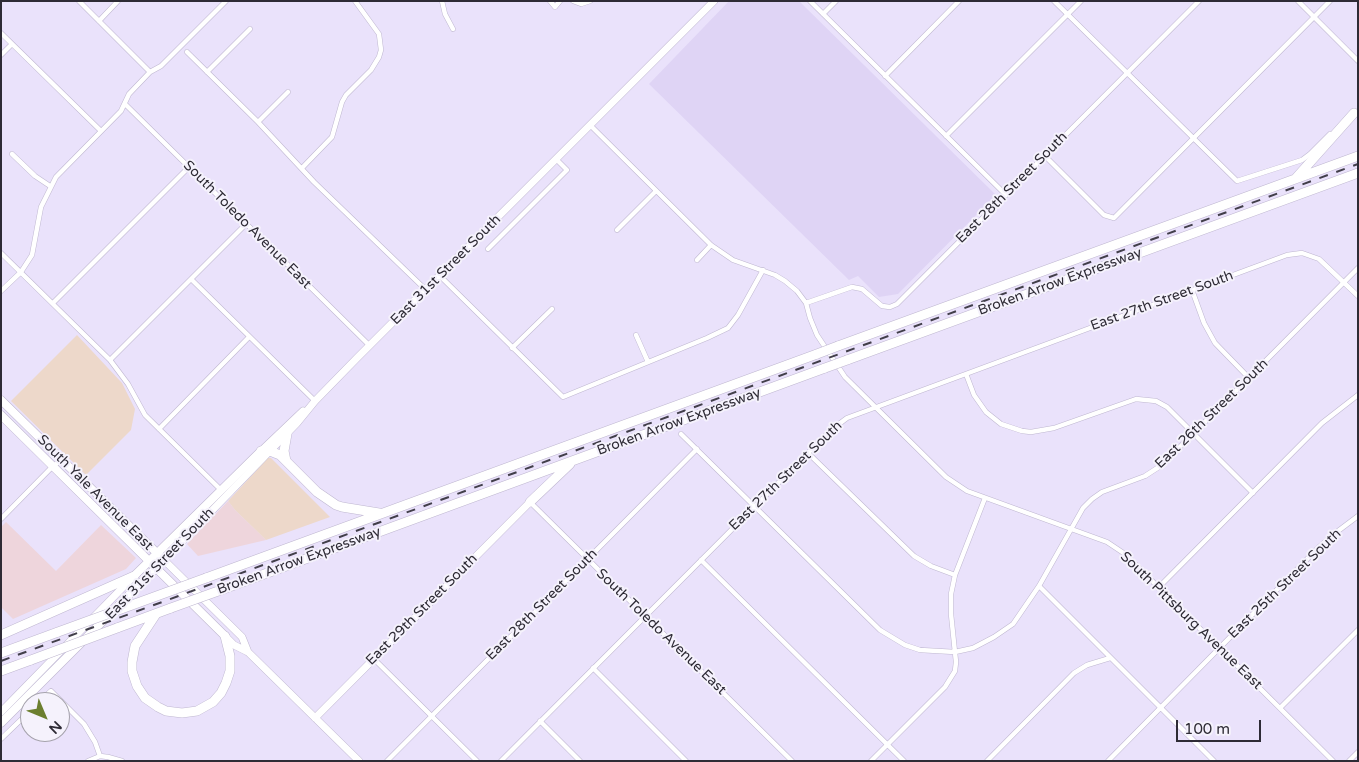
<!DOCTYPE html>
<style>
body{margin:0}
#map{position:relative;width:1359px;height:762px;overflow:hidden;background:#eae2fb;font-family:"Varela Round",sans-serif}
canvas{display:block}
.frame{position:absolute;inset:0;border:2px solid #2e2b35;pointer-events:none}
.north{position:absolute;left:20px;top:692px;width:50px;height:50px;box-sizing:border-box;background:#f5f2fc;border:1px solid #a5a2ac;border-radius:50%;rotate:135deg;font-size:14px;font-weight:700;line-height:20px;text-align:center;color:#2e2b35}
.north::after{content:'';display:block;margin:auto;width:18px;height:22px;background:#6c7f2f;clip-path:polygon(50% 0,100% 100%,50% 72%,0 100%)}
.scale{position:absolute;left:1176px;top:720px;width:85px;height:22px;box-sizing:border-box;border:2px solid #2e2b35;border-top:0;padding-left:6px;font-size:15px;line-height:18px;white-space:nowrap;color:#2e2b35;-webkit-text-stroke:4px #f5f2fc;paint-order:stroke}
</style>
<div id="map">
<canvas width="1359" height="762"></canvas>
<div class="frame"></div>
<div class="north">N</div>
<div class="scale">100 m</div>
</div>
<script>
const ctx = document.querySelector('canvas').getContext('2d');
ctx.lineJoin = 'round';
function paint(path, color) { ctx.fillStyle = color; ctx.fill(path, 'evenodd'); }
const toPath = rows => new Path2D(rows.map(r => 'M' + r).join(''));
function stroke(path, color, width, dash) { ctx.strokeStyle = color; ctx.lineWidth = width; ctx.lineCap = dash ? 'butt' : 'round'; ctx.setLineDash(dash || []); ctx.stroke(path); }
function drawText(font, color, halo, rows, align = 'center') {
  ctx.font = font + ' "Varela Round",sans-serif'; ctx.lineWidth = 4; ctx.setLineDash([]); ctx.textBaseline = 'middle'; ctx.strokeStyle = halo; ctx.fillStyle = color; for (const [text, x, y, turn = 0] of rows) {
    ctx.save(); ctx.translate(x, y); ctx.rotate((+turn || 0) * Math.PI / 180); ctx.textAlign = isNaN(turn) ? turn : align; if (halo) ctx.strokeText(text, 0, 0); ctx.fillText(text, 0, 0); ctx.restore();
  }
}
const commercial = toPath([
 [228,501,235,510,266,540,198,556,187,544],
 [6,522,56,571,101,525,136,558,126,569,13,619,1,607,1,527]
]);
const industrial = toPath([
 [77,335,122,383,135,409,131,430,86,475,11,401],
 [268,458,271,458,330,517,266,540,235,510,228,501]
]);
const built = toPath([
 [729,1,799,1,996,195,898,294,879,297,858,276,849,280,649,84]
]);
const street = toPath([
 [79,1,150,72],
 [442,1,445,14,453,29],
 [550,1,555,7,560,1],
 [573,1,581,4,590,1],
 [810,1,1006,195],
 [1054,1,1237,181,1302,160,1310,154,1330,134],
 [1298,1,1358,61],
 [823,14,836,1],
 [99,21,118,1],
 [1,33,101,131],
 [187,52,258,122,314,182,426,290],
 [1,55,12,44],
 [207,72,250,29],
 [885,76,959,1],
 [125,104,370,346],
 [258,122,288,92],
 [590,125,711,245,733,260,775,275,785,281,797,291,806,303,810,318,817,335,845,377,946,477,967,491,1107,542,1125,554,1333,761],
 [946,136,1081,1],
 [12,154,35,176,50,186],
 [1045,156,1104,215,1114,218,1330,1],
 [302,168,332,137,342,102,346,95,371,70,379,57,381,50,379,34,355,1],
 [617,230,656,191],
 [488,249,567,170,556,159],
 [1,253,110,360,128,384,145,415,221,490],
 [697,260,711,245],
 [440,276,563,397,707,338,728,328,738,315,763,270],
 [191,279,315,401],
 [1192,290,1204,323,1215,343,1249,378],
 [1,291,21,272,32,255,41,207,56,177,121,111,129,94,150,72,161,66,226,1],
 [53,303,189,167],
 [806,303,852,287,862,289,882,306,890,307,897,304,1199,1],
 [636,335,648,362],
 [512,348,552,309],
 [110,360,246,224],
 [966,374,974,395,986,412,1001,424,1022,431,1031,432,1054,428,1136,399,1156,401,1167,407,1253,493],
 [159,429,249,337],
 [681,434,880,630,905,645,920,650,955,652,973,648,994,637,1013,624,1039,586,1083,508,1092,499,1102,492,1145,476,1162,465,1358,268],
 [808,453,914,556,931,566,955,575],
 [530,502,792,761],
 [1,519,53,466,62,460],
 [701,560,904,761],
 [1039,586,1214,761],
 [1158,588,1322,423,1358,395],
 [373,658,477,761],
 [593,668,686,761],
 [39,702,51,691,84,724,95,742,100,756],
 [1280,708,1358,630],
 [540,721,580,761],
 [1,739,30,711],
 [88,761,100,756,108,757,122,761],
 [387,761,697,449],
 [501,761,808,453,831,430,847,418,1287,255,1302,253,1319,259,1358,296],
 [871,761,945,687,955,671,956,662,951,614,951,594,955,575,985,498],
 [987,761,1074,673,1087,665,1110,658],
 [1108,761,1319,547,1334,534,1358,516],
 [1349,761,1358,752]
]);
const secondary = toPath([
 [261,451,303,411],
 [225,636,234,645,248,652,359,761],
 [248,652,242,637,164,560,297,423,315,401,356,359,714,1],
 [1,712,132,578],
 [315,718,530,502]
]);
const primary = toPath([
 [1,400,164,560,1,723],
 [1,415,225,636],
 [134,576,261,451]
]);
const highway = toPath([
 [1296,178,1354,113],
 [838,346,1358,156],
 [847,360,1358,173],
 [261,451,270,451,280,455,317,492,336,505,342,507,379,513],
 [286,461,284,451,287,434],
 [530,502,570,464],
 [206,578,817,354],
 [221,590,825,368],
 [156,614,135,646,132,662,132,671,137,686,145,698,158,707,166,711,182,713,197,711,213,702,221,693,226,683,230,671,230,656,225,636],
 [117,628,171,608],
 [1,635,134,576],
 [1,653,58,632],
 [1,671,31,660]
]);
const rail = toPath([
 [1,661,1358,164]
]);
const highwayBridge = toPath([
 [817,354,838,346],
 [825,368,847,360],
 [171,608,221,590],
 [58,632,206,578],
 [31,660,117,628]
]);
const streetNames = [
 ["East 28th Street South",1012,188,-45],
 ["South Toledo Avenue East",247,225,45],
 ["East 31st Street South",446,270,-45],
 ["Broken Arrow Expressway",1060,282,-20],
 ["East 27th Street South",1162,301,-20],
 ["East 26th Street South",1212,414,-44],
 ["Broken Arrow Expressway",679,422,-20],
 ["East 27th Street South",786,476,-44],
 ["South Yale Avenue East",95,493,45],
 ["Broken Arrow Expressway",299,561,-20],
 ["East 31st Street South",160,564,-46],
 ["East 25th Street South",1285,584,-44],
 ["East 28th Street South",542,605,-45],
 ["East 29th Street South",422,610,-45],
 ["South Pittsburg Avenue East",1191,621,44],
 ["South Toledo Avenue East",661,632,44]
];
paint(commercial, '#eed5dc');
paint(industrial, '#edd8ca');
paint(built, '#dfd4f5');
stroke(street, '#bfb7d0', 5.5);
stroke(secondary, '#bfb7d0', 8);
stroke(primary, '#bfb7d0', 9);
stroke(highway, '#bfb7d0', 10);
stroke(street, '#fff', 4.5);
stroke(secondary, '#fff', 7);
stroke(primary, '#fff', 8);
stroke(highway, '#fff', 9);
stroke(rail, '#423f4a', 2, [9, 9]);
stroke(highwayBridge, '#bfb7d0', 10, []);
stroke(highwayBridge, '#fff', 9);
drawText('14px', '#2e2b35', '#f5f2fc', streetNames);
</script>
